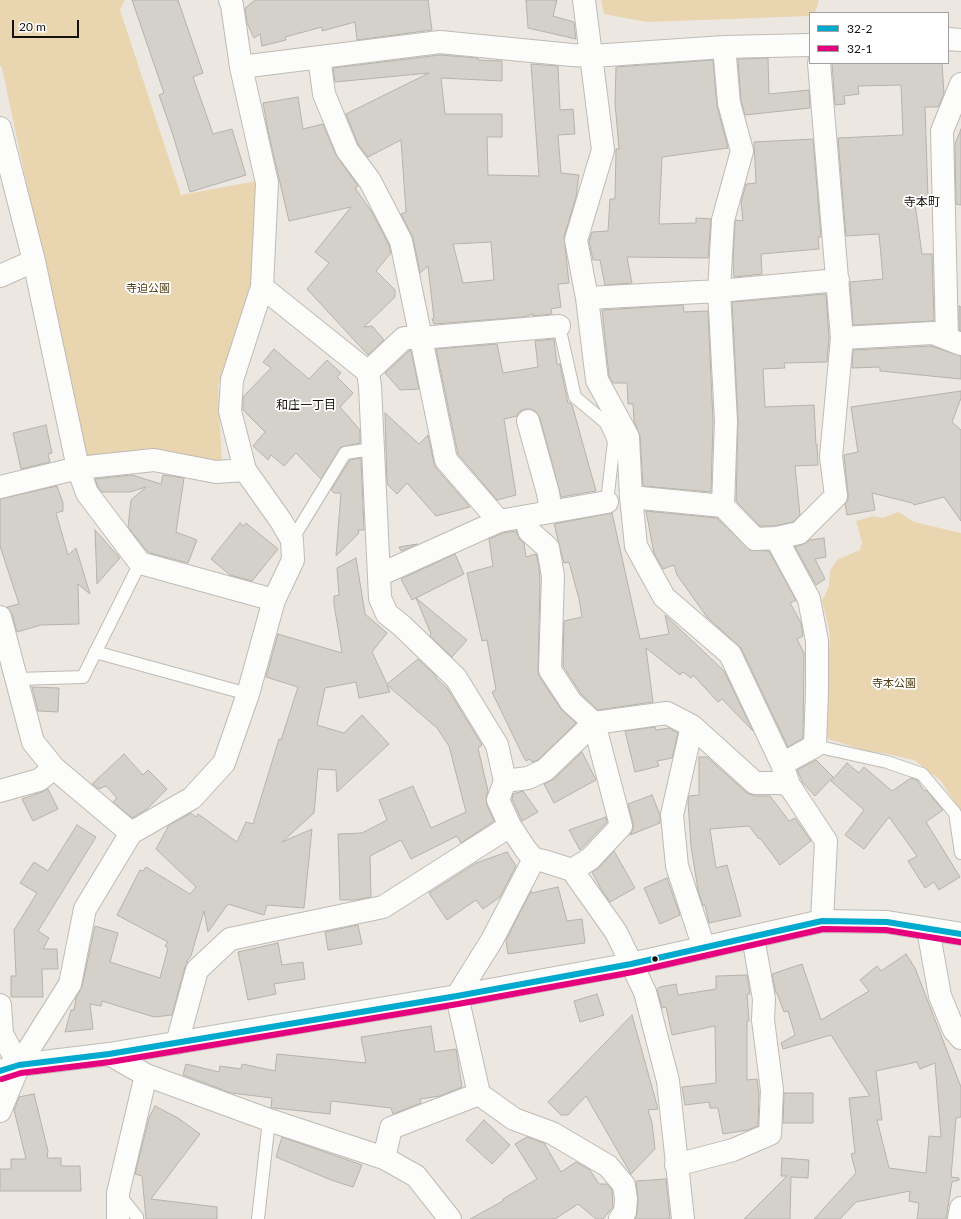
<!DOCTYPE html>
<meta charset="utf-8">
<style>
body{margin:0}
#map{position:relative;width:961px;height:1219px;overflow:hidden;background:#ece8e1;font-family:Lato,sans-serif}
canvas{display:block}
.legend{position:absolute;left:809px;top:12px;width:140px;height:52px;box-sizing:border-box;background:#fff;border:1px solid #a1a09e;margin:0;padding:5px 7px;list-style:none;font-size:12px;color:#14120d}
.legend li{display:flex;align-items:center;gap:8px;height:20px}
.legend b{width:20px;border:1px solid #a1a09e}
.scale{position:absolute;left:12px;top:20px;width:67px;height:18px;box-sizing:border-box;border:2px solid #14120d;border-top:0;padding-left:5px;font-size:12px;line-height:14px;white-space:nowrap;color:#14120d;-webkit-text-stroke:3px #fff;paint-order:stroke}
</style>
<div id="map">
<canvas width="961" height="1219"></canvas>
<ul class="legend">
<li><b style="height:5px;background:#00a9ce"></b>32-2</li>
<li><b style="height:5px;background:#e5007d"></b>32-1</li>
</ul>
<div class="scale">20 m</div>
</div>
<script>
const ctx = document.querySelector('canvas').getContext('2d');
ctx.lineJoin = 'round';
function paint(path, color) { ctx.fillStyle = color; ctx.fill(path, 'evenodd'); }
const toPath = rows => new Path2D(rows.map(r => 'M' + r).join(''));
function stroke(path, color, width, dash) { ctx.strokeStyle = color; ctx.lineWidth = width; ctx.lineCap = dash ? 'butt' : 'round'; ctx.setLineDash(dash || []); ctx.stroke(path); }
function drawText(font, color, halo, rows, align = 'center') {
  ctx.font = font + ' Lato,"Noto Sans JP",sans-serif'; ctx.lineWidth = 3.5; ctx.setLineDash([]); ctx.textBaseline = 'middle'; ctx.strokeStyle = halo; ctx.fillStyle = color; for (const [text, x, y, turn = 0] of rows) {
    ctx.save(); ctx.translate(x, y); ctx.rotate((+turn || 0) * Math.PI / 180); ctx.textAlign = isNaN(turn) ? turn : align; if (halo) ctx.strokeText(text, 0, 0); ctx.fillText(text, 0, 0); ctx.restore();
  }
}
const green = toPath([
 [0,0,125,0,120,10,181,195,256,181,251,288,218,386,222,464,85,459,2,68,0,65],
 [601,0,819,0,815,13,810,13,810,16,647,22,604,14],
 [898,512,914,522,961,533,961,819,960,810,941,781,914,760,883,753,870,752,828,739,824,720,830,637,828,625,822,601,829,586,830,571,837,560,860,550,862,542,856,521,873,516,883,518]
]);
const building = toPath([
 [132,0,178,0,203,73,193,77,213,134,232,129,246,175,190,192,172,132,159,95,164,93,132,0],
 [255,0,428,0,432,30,357,40,355,22,322,31,322,27,285,37,286,40,262,46,260,34,254,38,247,23,245,8,255,0],
 [526,0,557,0,553,16,574,22,576,39,528,28,526,0],
 [440,55,478,58,478,60,502,61,502,81,441,78,445,114,502,114,502,137,487,137,488,175,539,176,531,64,558,66,560,110,573,109,575,134,558,135,561,173,579,175,576,197,564,237,569,283,558,284,561,307,551,309,552,314,533,316,533,314,523,317,434,324,432,319,434,319,428,266,420,273,413,238,401,214,406,212,401,140,368,157,358,144,346,114,429,73,335,82,333,68,440,55],
 [491,242,494,280,463,283,453,244,491,242],
 [768,58,769,94,809,90,810,108,745,115,741,101,738,59,768,58],
 [713,60,717,106,728,148,662,157,659,224,696,223,696,218,711,219,708,258,627,257,632,283,605,285,600,260,593,260,589,241,592,232,608,231,610,199,615,199,616,149,619,149,615,103,616,67,713,60],
 [832,63,942,63,944,94,938,107,925,107,928,198,914,196,922,254,932,254,934,321,853,325,850,282,883,279,879,234,846,236,838,138,903,135,901,85,858,86,859,94,844,96,845,104,835,105,832,63],
 [298,97,303,129,323,124,336,155,358,186,355,188,372,212,389,245,391,253,376,271,395,290,395,297,364,327,372,326,384,340,368,355,307,289,329,263,315,252,351,207,289,221,268,131,263,103,298,97],
 [961,129,961,205,956,204,955,144,961,129],
 [813,139,821,237,818,237,819,249,761,254,762,274,734,277,733,261,735,222,736,220,743,221,741,202,746,184,756,183,754,142,813,139],
 [826,294,829,338,827,362,784,363,785,368,763,369,765,407,814,405,816,445,817,444,818,465,795,466,800,515,793,522,774,526,760,526,736,501,738,420,732,302,826,294],
 [683,305,684,312,708,311,713,421,711,492,643,486,640,436,634,421,633,404,628,404,627,383,613,383,609,376,602,310,683,305],
 [959,306,961,307,961,331,959,330,959,306],
 [554,339,557,364,560,364,568,403,570,403,572,405,596,491,561,497,540,418,536,412,531,409,525,409,519,412,517,416,504,419,516,495,497,500,458,454,436,349,497,344,503,373,538,367,535,341,554,339],
 [931,346,961,356,961,379,880,371,880,367,852,368,853,350,931,346],
 [274,349,309,379,327,360,341,373,337,377,353,393,340,407,360,430,360,443,341,447,321,479,296,453,284,466,271,455,268,460,253,446,265,432,243,410,243,397,271,368,263,362,274,349],
 [411,350,419,389,400,390,385,373,409,351,411,350],
 [961,391,961,398,952,422,961,430,961,521,944,497,914,505,912,503,872,493,875,510,847,515,845,504,848,500,848,494,844,455,858,452,851,407,961,391],
 [385,413,419,444,428,435,434,463,436,468,470,507,436,516,407,483,397,494,387,484,385,413],
 [46,425,52,453,48,454,50,462,21,469,13,433,46,425],
 [361,458,364,530,358,530,359,533,336,556,341,493,334,493,331,490,350,460,361,458],
 [132,475,161,484,163,475,184,478,176,532,197,540,188,563,150,553,146,550,128,527,131,500,146,487,130,492,102,492,98,487,95,479,132,475],
 [57,486,63,503,63,511,56,513,68,555,76,548,90,594,78,584,79,624,41,625,17,632,12,614,7,607,19,604,0,546,0,499,57,486],
 [646,511,717,518,750,550,769,551,796,600,790,603,801,623,803,636,797,639,804,653,803,738,788,747,741,648,707,617,677,575,674,565,663,569,654,553,646,511],
 [612,513,640,639,669,634,665,615,724,671,753,731,722,699,718,702,693,675,691,678,683,672,680,675,646,648,653,702,598,710,581,694,563,666,564,621,582,617,579,599,569,562,564,563,554,524,612,513],
 [240,523,244,526,246,523,278,549,252,581,230,575,211,559,240,523],
 [95,530,120,558,97,584,95,530],
 [516,531,520,540,524,543,526,557,536,554,539,566,540,584,538,670,539,676,561,709,576,723,538,760,532,762,530,759,526,761,522,754,492,692,496,690,487,640,482,641,467,573,493,566,489,539,503,533,516,531],
 [824,538,826,557,815,559,825,579,816,585,795,547,802,545,810,540,824,538],
 [417,544,401,551,399,547,417,544],
 [455,554,464,574,416,598,467,640,452,657,430,636,431,634,416,598,412,600,401,579,455,554],
 [356,558,365,614,387,633,372,652,387,684,418,659,436,676,436,678,447,688,482,745,478,748,488,791,486,796,487,805,494,821,461,843,457,836,411,859,401,840,370,856,371,897,355,900,340,900,338,834,362,833,387,820,379,800,413,786,431,828,466,812,449,746,437,728,387,685,390,692,359,698,356,682,325,688,317,725,344,733,362,715,389,744,337,792,336,770,318,769,314,813,282,842,312,829,304,908,267,905,264,915,228,904,208,932,204,911,191,956,186,962,188,962,185,967,172,1015,154,1017,102,1001,101,1006,90,1004,93,1029,65,1032,71,1010,74,1010,76,998,82,986,95,926,118,933,110,962,160,978,168,948,165,946,168,942,117,915,140,870,143,871,146,867,190,894,196,887,156,849,169,825,191,813,196,817,198,814,237,842,246,822,253,824,279,739,281,740,298,687,266,677,278,634,342,653,334,604,334,596,339,595,337,568,356,558],
 [32,687,59,688,58,712,38,711,32,687],
 [655,727,656,730,669,728,678,733,672,758,657,761,659,766,635,772,625,731,655,727],
 [582,752,596,780,554,803,544,784,554,779,582,752],
 [124,754,143,775,148,770,167,789,147,809,132,818,113,802,117,798,106,786,99,789,92,784,124,754],
 [699,757,707,757,747,793,755,796,770,796,789,821,795,818,811,841,780,865,760,838,759,839,749,826,710,829,716,868,727,865,741,916,709,923,705,905,703,906,698,890,691,846,688,802,689,796,699,795,699,757],
 [816,760,833,777,815,796,803,783,797,770,816,760],
 [847,763,859,773,864,767,892,791,911,778,917,780,924,791,926,790,943,810,926,822,960,877,939,890,934,882,925,888,908,861,917,856,889,817,864,849,845,835,864,810,831,781,847,763],
 [48,789,58,809,33,821,22,799,42,792,48,789],
 [523,791,538,812,522,821,512,799,513,794,523,791],
 [652,795,660,815,660,823,630,835,633,829,633,823,628,804,652,795],
 [606,817,607,822,580,850,569,830,606,817],
 [77,825,96,837,38,931,49,938,43,949,57,949,58,969,42,969,43,997,11,997,11,976,16,976,14,930,37,893,20,883,34,862,48,871,77,825],
 [614,851,635,888,610,902,601,889,592,872,599,868,614,851],
 [507,852,516,866,500,897,483,909,476,900,447,920,429,893,476,863,507,852],
 [667,878,680,915,660,924,644,888,667,878],
 [558,887,567,921,582,919,585,943,508,954,506,940,531,891,532,893,558,887],
 [358,925,362,944,328,950,325,932,358,925],
 [278,943,282,965,303,962,305,979,274,984,276,994,248,1000,238,952,278,943],
 [906,954,915,968,961,1087,961,1117,956,1118,951,1177,959,1178,959,1180,952,1182,946,1219,917,1219,919,1203,909,1201,910,1191,856,1202,840,1219,814,1219,856,1173,851,1154,855,1153,849,1098,870,1096,831,1035,783,1049,781,1043,795,1035,788,1011,784,1012,777,993,776,993,772,974,802,964,821,1020,869,991,860,980,877,966,881,971,906,954],
 [917,1062,920,1069,935,1063,941,1137,929,1136,926,1173,889,1168,877,1120,882,1120,876,1071,917,1062],
 [747,975,750,994,747,994,749,1021,747,1021,747,1080,757,1079,759,1093,758,1126,748,1130,723,1134,718,1108,710,1108,709,1102,685,1105,682,1087,716,1083,715,1026,672,1035,666,1007,662,1008,657,989,660,987,676,984,678,995,716,989,716,976,747,975],
 [597,994,604,1015,580,1022,574,1001,597,994],
 [632,1015,658,1109,648,1110,652,1123,655,1149,631,1174,586,1096,568,1115,561,1115,548,1102,632,1015],
 [431,1026,435,1052,456,1049,462,1087,440,1096,420,1099,421,1103,393,1114,391,1108,331,1101,330,1114,273,1108,271,1108,272,1098,231,1093,183,1075,186,1064,219,1072,220,1066,241,1069,242,1064,275,1071,277,1054,366,1063,361,1037,431,1026],
 [784,1093,813,1093,813,1123,783,1123,784,1093],
 [34,1094,48,1151,47,1158,61,1158,61,1166,80,1166,81,1191,0,1191,0,1169,11,1169,11,1159,26,1159,14,1110,19,1097,34,1094],
 [155,1106,178,1118,200,1134,151,1199,217,1207,217,1219,146,1219,142,1176,135,1174,149,1118,155,1106],
 [484,1120,510,1145,492,1164,466,1140,484,1120],
 [282,1137,362,1165,353,1187,331,1180,276,1157,282,1137],
 [527,1137,544,1143,561,1172,576,1162,590,1170,599,1184,607,1184,612,1190,613,1207,603,1219,596,1219,578,1204,555,1219,470,1219,503,1201,503,1199,537,1179,515,1144,527,1137],
 [782,1158,809,1160,808,1178,791,1177,790,1219,744,1219,787,1176,781,1176,782,1158],
 [666,1179,670,1219,635,1219,637,1213,638,1200,636,1181,666,1179]
]);
const service = toPath([
 [559,326,575,397,606,423,614,441,629,456],
 [607,502,614,441],
 [292,540,345,453,373,449],
 [95,652,248,694],
 [17,679,83,677,140,563],
 [815,746,887,762,922,774,955,813,961,853],
 [120,1196,137,1217,137,1219],
 [258,1219,269,1120]
]);
const minor = toPath([
 [584,0,603,150,576,240,587,298,597,380,628,437,631,497,636,546,664,597,730,654,782,764,789,785],
 [948,39,961,40],
 [319,57,324,94,347,150,370,181,401,241,446,460,499,521],
 [241,67,440,42,572,55,592,56,724,47,810,45],
 [0,128,34,261,78,468,87,493,140,563,274,600],
 [0,276,34,261],
 [262,287,368,372,370,386,380,598,387,614,401,625,456,678,497,745,505,781,498,800,510,826,526,850,534,859,544,861,572,870,616,932,645,992,668,1081,683,1219],
 [587,298,719,291,838,280],
 [842,338,933,333,961,344],
 [947,338,942,131,961,84],
 [368,372,404,338,421,338,559,326],
 [528,421,548,493,550,506,545,513],
 [0,487,78,468,154,460,216,472,245,470],
 [631,497,723,506,755,539,776,538,799,533,836,496,831,457,842,338,819,63],
 [723,506,726,421,719,291,723,220,742,151,729,103,724,47],
 [527,517,529,531,548,548,553,576,550,670,571,702,594,723,621,826,590,859,572,870],
 [776,538,809,599,817,641,817,691,815,746,782,764],
 [379,575,499,521,607,502],
 [0,617,33,742,54,768,131,833],
 [692,726,672,815,677,866,704,948],
 [505,781,528,778,545,770,594,723,667,713,692,726,755,783,779,783,789,785,826,841,822,921],
 [0,791,39,780,54,768],
 [534,859,492,940,457,996,479,1094,514,1119,552,1133,608,1166,624,1185,626,1199,625,1212,620,1219],
 [928,929,940,996,954,1030,961,1038],
 [0,1005,2,1034,19,1065],
 [177,1043,197,970,230,939,383,907,510,826],
 [109,1054,146,1075,269,1120,384,1158,416,1176,450,1219],
 [0,1111,19,1065,70,984,85,909,131,833,192,798,224,763,248,694,274,600,293,560,292,540,281,521,245,470,230,411,232,380,262,287,267,183,241,67,232,5,230,0],
 [384,1158,391,1128,479,1094],
 [676,1165,733,1150,770,1134,772,1090,763,1020,764,999,753,937],
 [118,1219,118,1193,146,1075],
 [959,1219,961,1208]
]);
const tertiary = toPath([
 [0,1071,19,1065,109,1054,457,996,631,964,822,921,887,922,961,934]
]);
const bus1 = toPath([
 [0,1071,19,1065,109,1054,457,996,631,964,822,921,887,922,961,934]
]);
const bus2 = toPath([
 [2,1079,21,1073,110,1062,458,1004,633,972,823,929,886,930,960,942]
]);
const markers = [
 [655,959,3.5,"#14120d"]
];
const parkNames = [
 ["寺迫公園",148,288],
 ["寺本公園",894,683]
];
const neighbourhoodNames = [
 ["寺本町",922,202],
 ["和庄一丁目",306,405]
];
paint(green, '#ead5b1');
paint(building, '#d4d1cb');
stroke(building, '#b4b2ac', 1);
stroke(service, '#bebbb6', 14);
stroke(minor, '#bebbb6', 24);
stroke(tertiary, '#bebbb6', 24);
stroke(service, '#fcfcfa', 12);
stroke(minor, '#fcfcfa', 22);
stroke(tertiary, '#fcfcfa', 22);
stroke(bus1, '#00a9ce', 6);
stroke(bus2, '#e5007d', 6);
for (const [x, y, r, color] of markers) { const dot = new Path2D(); dot.arc(x, y, r, 0, 2 * Math.PI); ctx.fillStyle = color; ctx.fill(dot); stroke(dot, '#fff', 1.5); }
drawText('11px', '#513d13', '#fff', parkNames);
drawText('12px', '#14120d', '#fff', neighbourhoodNames);
</script>
